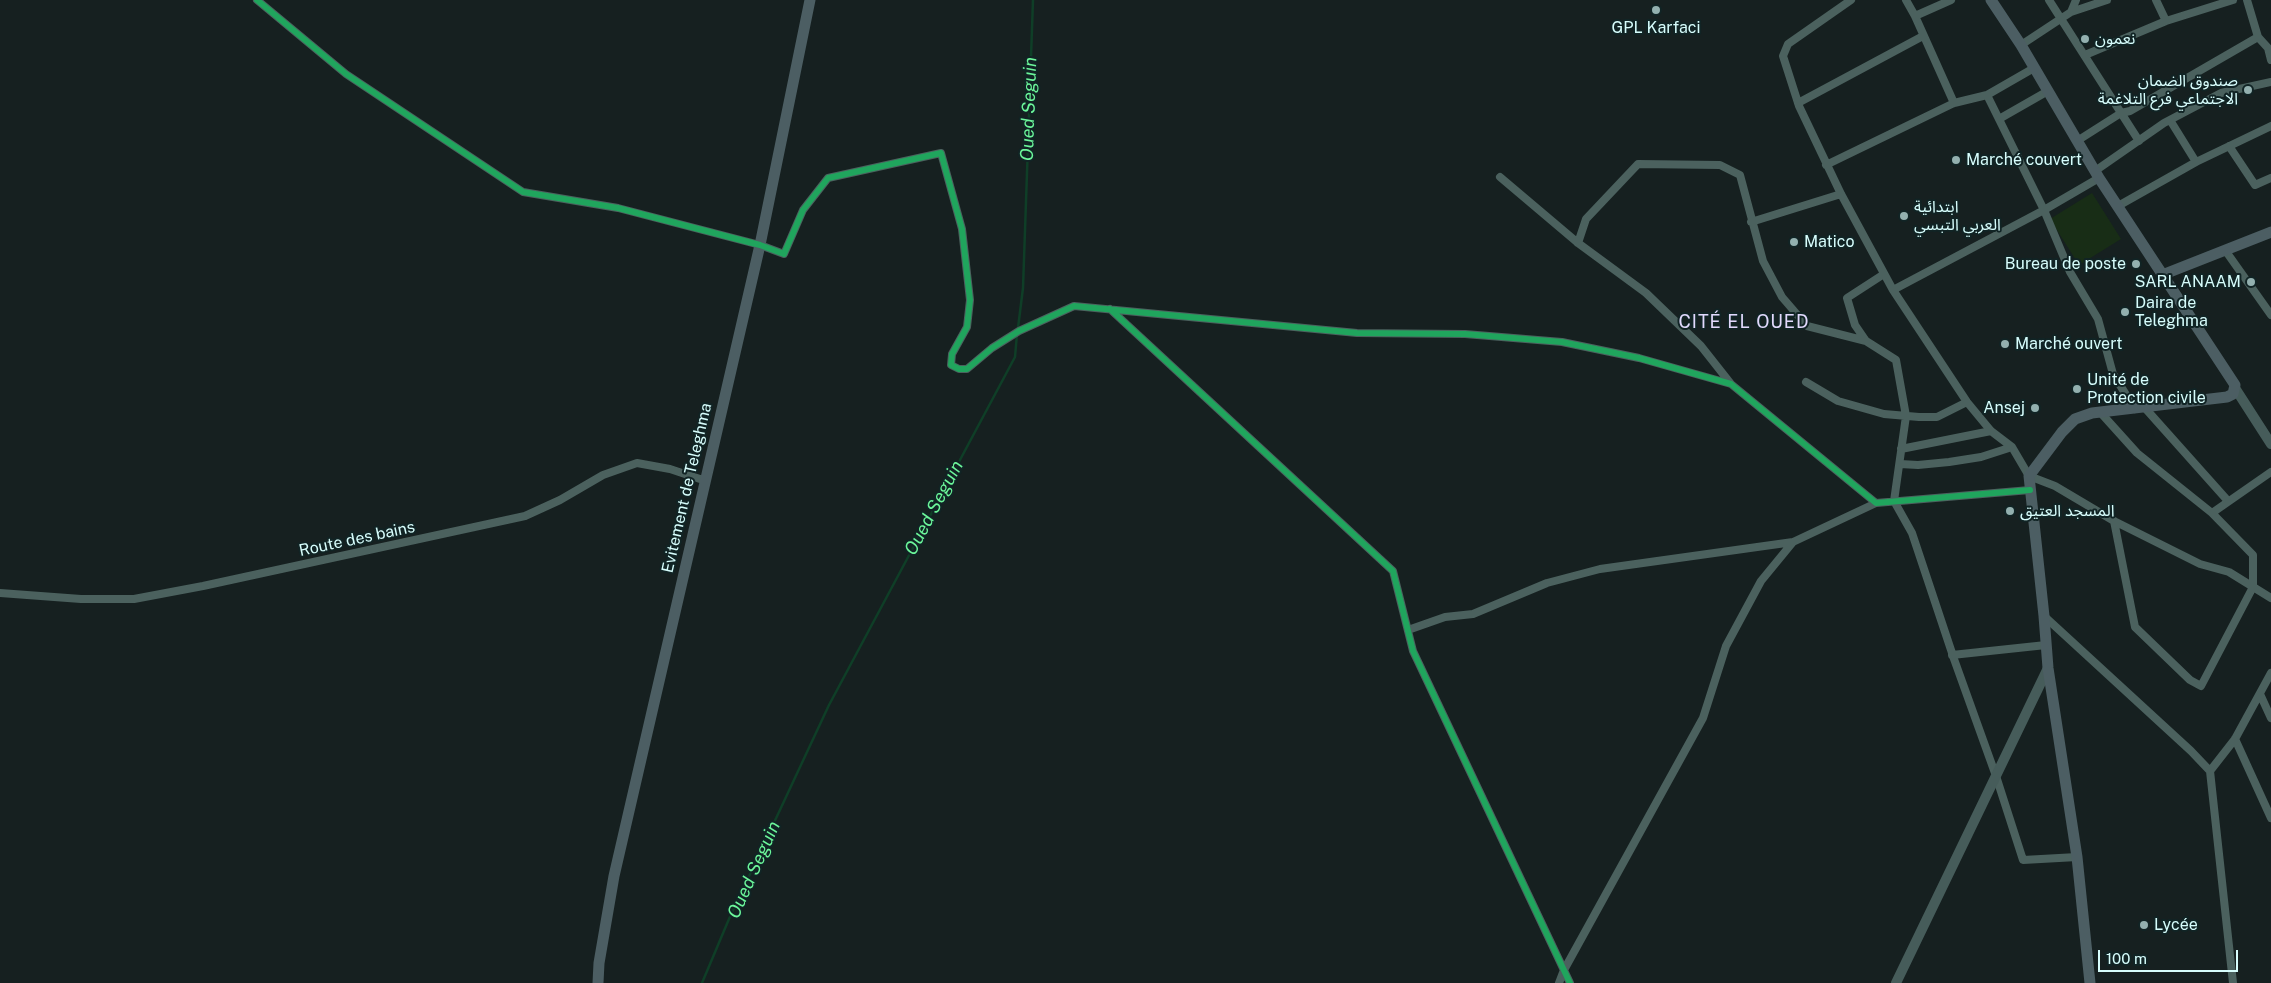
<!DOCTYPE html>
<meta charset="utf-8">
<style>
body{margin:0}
#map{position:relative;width:2271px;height:983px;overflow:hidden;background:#162020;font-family:"Public Sans",sans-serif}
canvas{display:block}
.scale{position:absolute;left:2098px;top:950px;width:140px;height:22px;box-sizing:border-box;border:2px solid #d7fdfc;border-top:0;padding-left:6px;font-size:15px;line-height:18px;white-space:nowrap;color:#d7fdfc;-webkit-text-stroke:4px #112425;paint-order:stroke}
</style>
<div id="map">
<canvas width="2271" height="983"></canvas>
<div class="scale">100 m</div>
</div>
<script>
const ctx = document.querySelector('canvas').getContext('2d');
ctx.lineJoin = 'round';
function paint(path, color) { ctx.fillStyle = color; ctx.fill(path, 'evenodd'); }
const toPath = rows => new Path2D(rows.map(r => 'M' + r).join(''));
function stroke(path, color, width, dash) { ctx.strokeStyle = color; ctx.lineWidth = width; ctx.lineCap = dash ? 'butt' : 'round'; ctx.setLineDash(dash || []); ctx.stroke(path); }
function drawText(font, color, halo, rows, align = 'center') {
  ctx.font = font + ' "Public Sans","Noto Sans Arabic",sans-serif'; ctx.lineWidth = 4; ctx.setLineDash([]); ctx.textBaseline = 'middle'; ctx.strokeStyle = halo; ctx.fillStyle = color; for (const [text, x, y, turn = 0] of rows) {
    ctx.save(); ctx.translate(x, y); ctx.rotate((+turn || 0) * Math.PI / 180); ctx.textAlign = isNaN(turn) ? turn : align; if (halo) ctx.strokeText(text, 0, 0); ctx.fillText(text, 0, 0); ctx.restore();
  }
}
const green = toPath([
 [2092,193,2121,239,2079,265,2050,219]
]);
const stream = toPath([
 [1018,328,1023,288,1033,0],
 [702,983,729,919,829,705,1015,357,1017,334]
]);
const street = toPath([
 [257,0,346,74,523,192,618,208,760,245,784,254,803,210,828,178,941,153,962,229,970,300,967,327,952,354,951,365,959,369,967,369,992,348,1019,331,1074,306,1357,333,1465,334,1562,342,1639,358,1731,384,1876,503,2030,490],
 [1851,0,1788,44,1783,56,1799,106,1841,194,1893,290,1967,402,1991,431,2012,447,2029,476,2055,486,2114,521,2200,564,2229,572,2271,598],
 [1906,0,1915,16,1954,103],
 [2049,0,2139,141],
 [2156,0,2166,21],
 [2247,0,2258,37,2268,48,2271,60],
 [2071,12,2107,0],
 [1915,16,1951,0],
 [2021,45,2071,12,2076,0],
 [2085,55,2166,21,2233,0],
 [1987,95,2044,210,2070,272,2098,319,2113,374,2135,409],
 [1798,103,1923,36],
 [1999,119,2048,91],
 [2170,120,2196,162],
 [2077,141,2121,113,2130,111,2258,37],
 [2229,146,2255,185,2271,178],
 [1826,165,1954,103,1987,95,2034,68],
 [2095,171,2164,123,2221,93,2271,82],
 [1500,177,1578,243,1646,293,1701,346,1731,384],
 [2118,206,2196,162,2271,126],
 [1751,222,1841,194],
 [1578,243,1586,219,1638,164,1720,165,1740,175,1763,261,1782,297,1807,326,1866,341,1896,360,1906,416,1894,501,1912,533,1954,659,1996,776,2023,860,2077,857],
 [2225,250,2271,315],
 [1893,290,2044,210,2099,178],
 [1110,309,1393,571,1413,651,1570,983],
 [1866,341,1855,325,1847,298,1884,274],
 [1806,382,1838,401,1884,414,1919,417,1937,417,1967,402],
 [2145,408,2228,501],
 [2100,412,2137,453,2212,513,2253,555,2253,587,2201,686,2190,680,2135,627,2114,521],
 [1901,449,1991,431],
 [1900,464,1918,465,1949,462,1981,457,2012,447],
 [2212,513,2271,472],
 [0,593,81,599,134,599,203,586,525,516,560,500,603,475,637,463,670,469,706,481],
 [2044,616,2191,751,2210,771,2233,983],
 [1408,630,1445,617,1473,614,1547,583,1600,569,1793,542],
 [1952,655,2046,645],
 [2260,694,2271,718],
 [2235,739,2271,818],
 [2210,771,2235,739,2271,673],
 [1559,983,1564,970,1703,718,1726,646,1761,581,1793,542,1876,503]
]);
const secondary = toPath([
 [2235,388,2271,444],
 [1896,983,2048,668]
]);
const primary = toPath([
 [1991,0,2021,45,2099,178,2235,385,2233,394,2227,397,2092,413,2075,419,2062,432,2029,476,2044,616,2048,668,2077,857,2090,983],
 [2162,275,2271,232],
 [598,983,599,963,614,876,760,245,810,0]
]);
const cycleway = toPath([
 [257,0,346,74,523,192,618,208,760,245,784,254,803,210,828,178,941,153,962,229,970,300,967,327,952,354,951,365,959,369,967,369,992,348,1019,331,1074,306,1357,333,1465,334,1562,342,1639,358,1731,384,1876,503,2030,490],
 [1110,309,1393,571,1413,651,1570,983]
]);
const markers = [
 [1656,10,5,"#93b0af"],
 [2085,39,5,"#93b0af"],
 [2248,90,5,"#93b0af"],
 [1956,160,5,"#93b0af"],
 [1904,216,5,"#93b0af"],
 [1794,242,5,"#93b0af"],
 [2136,264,5,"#93b0af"],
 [2251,282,5,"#93b0af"],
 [2125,312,5,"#93b0af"],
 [2005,344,5,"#93b0af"],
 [2077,389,5,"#93b0af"],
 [2035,408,5,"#93b0af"],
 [2010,511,5,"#93b0af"],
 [2144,925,5,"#93b0af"]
];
const poiNames = [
 ["GPL Karfaci",1656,28,"center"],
 ["نعمون",2095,39],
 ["صندوق الضمان",2238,81,"right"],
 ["الاجتماعي فرع التلاغمة",2238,99,"right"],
 ["Marché couvert",1966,160],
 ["ابتدائية",1914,207],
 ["العربي التبسي",1914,225],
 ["Matico",1804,242],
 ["Bureau de poste",2126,264,"right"],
 ["SARL ANAAM",2241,282,"right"],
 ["Daira de",2135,303],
 ["Teleghma",2135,321],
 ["Marché ouvert",2015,344],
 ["Unité de",2087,380],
 ["Protection civile",2087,398],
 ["Ansej",2025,408,"right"],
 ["المسجد العتيق",2020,511],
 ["Lycée",2154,925]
];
const streetNames = [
 ["Evitement de Teleghma",687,488,-77],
 ["Route des bains",357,539,-12]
];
const waterNames = [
 ["Oued Seguin",1029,109,-88],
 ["Oued Seguin",934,508,-62],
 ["Oued Seguin",754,870,-66]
];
const neighbourhoodNames = [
 ["CITÉ EL OUED",1744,322]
];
paint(green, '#182d16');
stroke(stream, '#0f3e27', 2.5);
stroke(street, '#4b615e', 8);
stroke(secondary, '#465c5a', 10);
stroke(primary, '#4c5e63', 11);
stroke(cycleway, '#20a55d', 6);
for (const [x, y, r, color] of markers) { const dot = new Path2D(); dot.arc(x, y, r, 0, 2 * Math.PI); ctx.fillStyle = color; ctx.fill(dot); stroke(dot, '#112425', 2); }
drawText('16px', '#d7fdfc', '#112425', poiNames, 'left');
drawText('16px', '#d7fdfc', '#112425', streetNames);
drawText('italic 18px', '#6cf69a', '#112425', waterNames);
ctx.letterSpacing = '1px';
drawText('18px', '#e1d9fd', '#112425', neighbourhoodNames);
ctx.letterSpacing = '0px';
</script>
